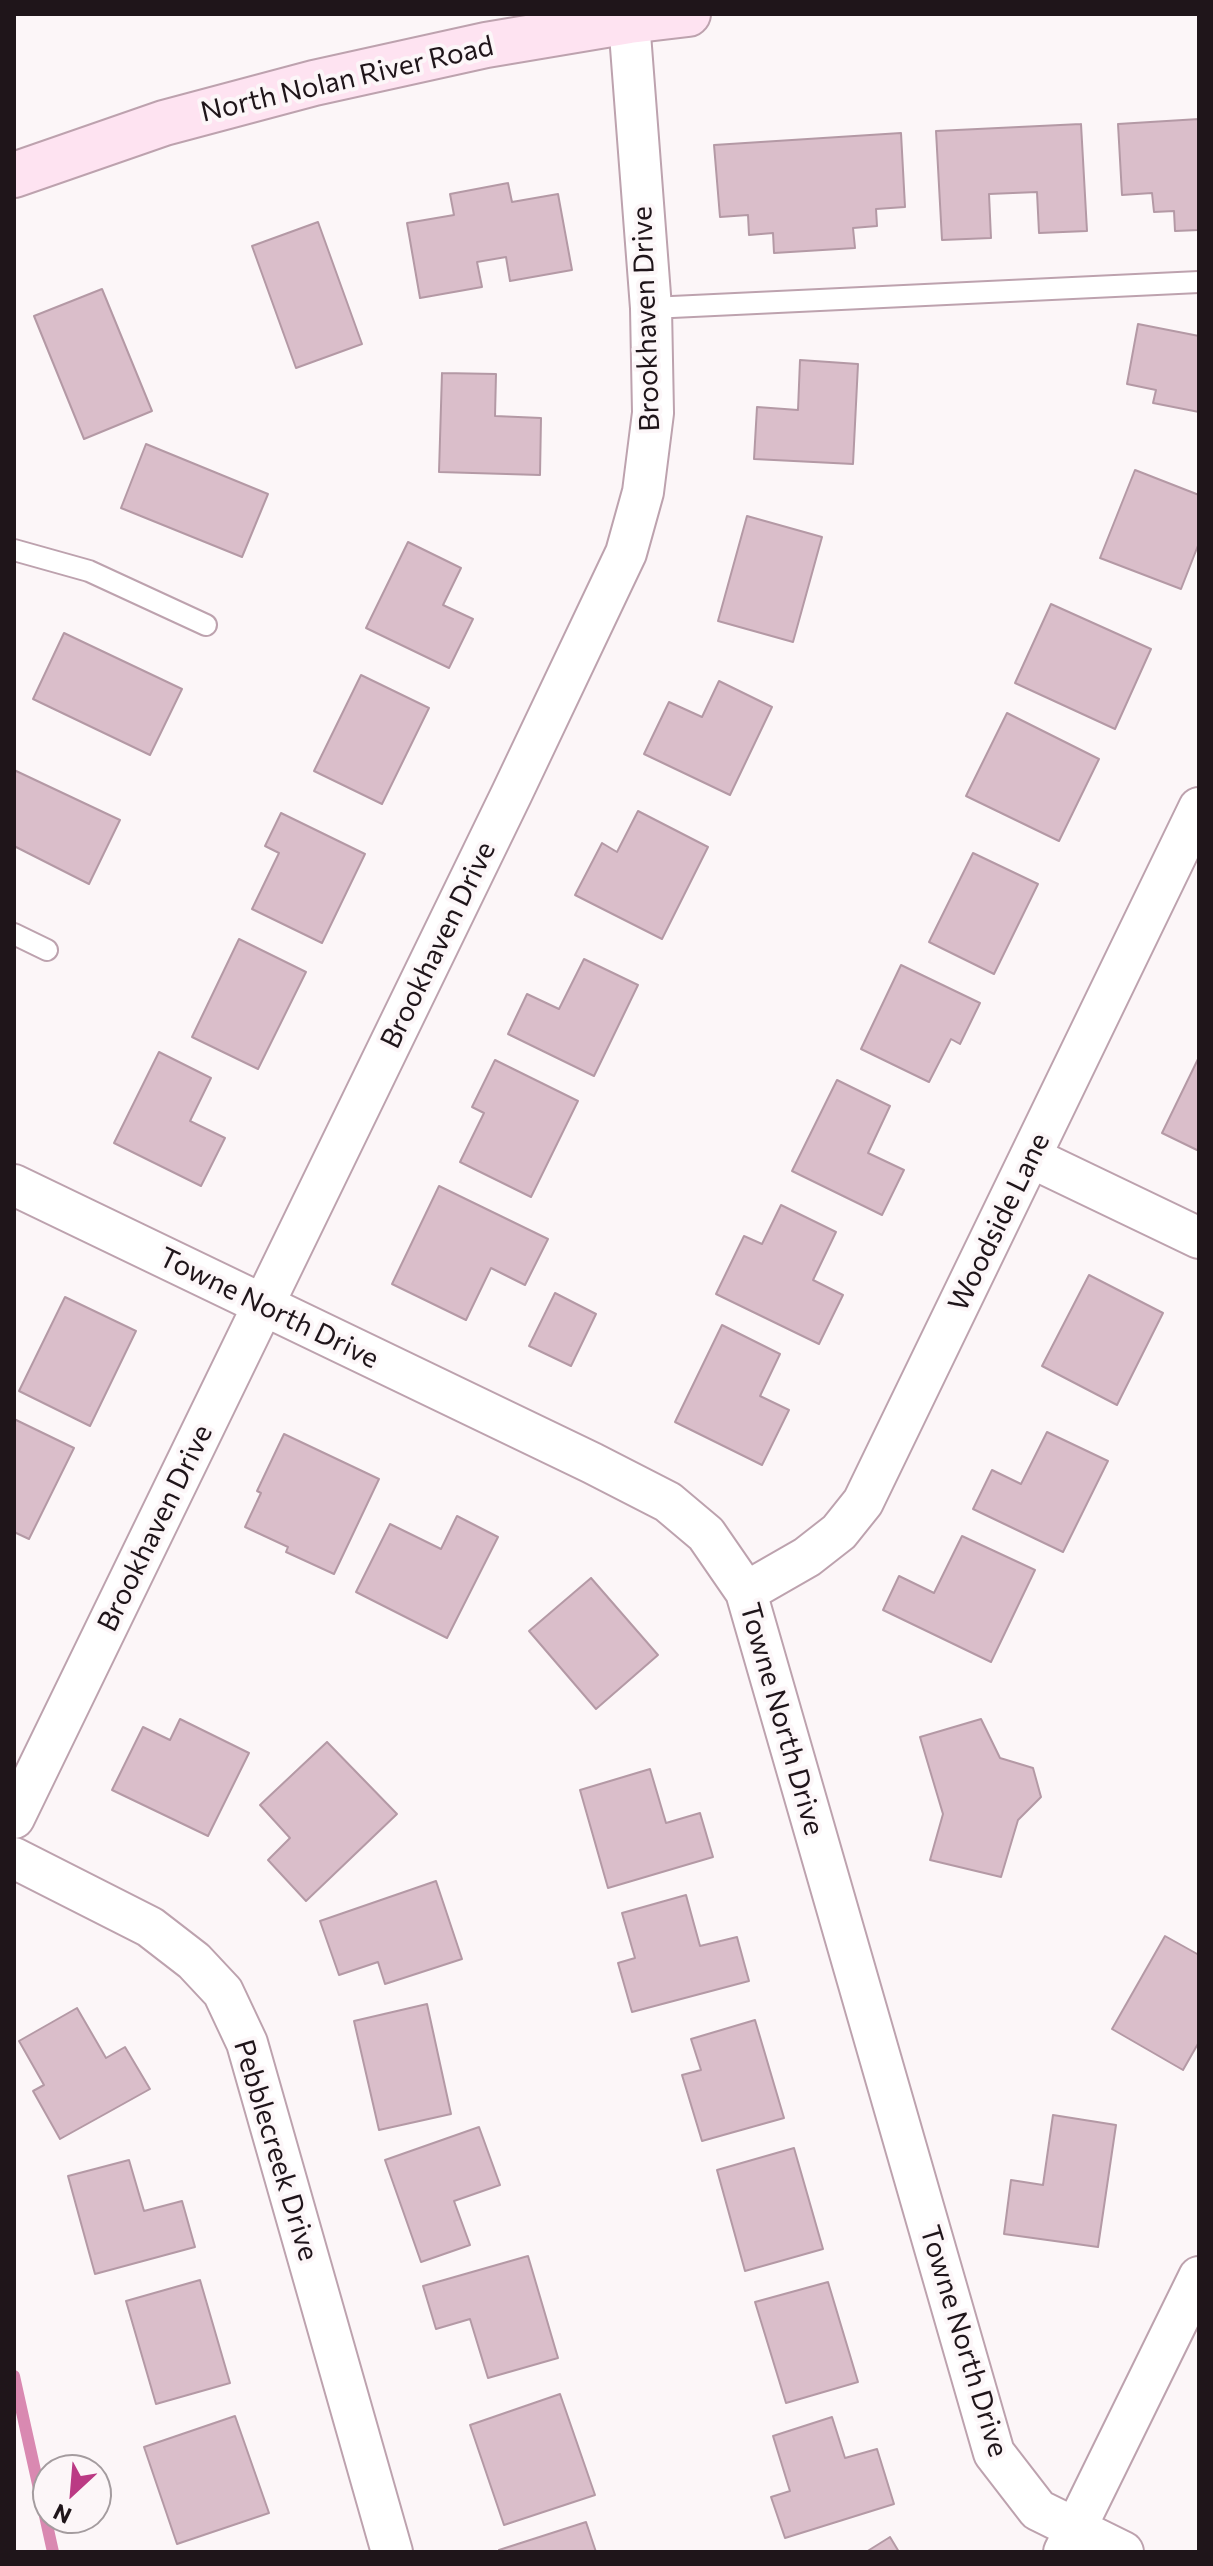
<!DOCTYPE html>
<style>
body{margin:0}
#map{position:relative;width:1213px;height:2566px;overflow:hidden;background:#fcf6f8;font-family:Commissioner,sans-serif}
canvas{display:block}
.frame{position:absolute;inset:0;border:16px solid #1f151a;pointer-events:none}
.north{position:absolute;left:32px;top:2454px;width:80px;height:80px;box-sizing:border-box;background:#fcf6f8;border:2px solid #a49c9f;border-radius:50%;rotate:206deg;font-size:22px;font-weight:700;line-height:32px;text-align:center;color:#1f151a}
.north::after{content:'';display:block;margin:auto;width:28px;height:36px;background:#bb3a84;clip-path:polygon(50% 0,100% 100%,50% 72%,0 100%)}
</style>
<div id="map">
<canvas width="1213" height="2566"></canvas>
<div class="frame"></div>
<div class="north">N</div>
</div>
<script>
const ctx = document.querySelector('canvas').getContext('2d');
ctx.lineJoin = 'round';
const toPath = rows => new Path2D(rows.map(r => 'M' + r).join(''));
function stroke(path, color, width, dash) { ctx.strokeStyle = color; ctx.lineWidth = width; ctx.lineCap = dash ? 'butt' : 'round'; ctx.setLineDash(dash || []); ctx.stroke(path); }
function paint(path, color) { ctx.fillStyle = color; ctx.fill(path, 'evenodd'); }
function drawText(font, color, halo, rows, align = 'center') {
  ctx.font = font + ' Commissioner,sans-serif'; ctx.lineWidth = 8; ctx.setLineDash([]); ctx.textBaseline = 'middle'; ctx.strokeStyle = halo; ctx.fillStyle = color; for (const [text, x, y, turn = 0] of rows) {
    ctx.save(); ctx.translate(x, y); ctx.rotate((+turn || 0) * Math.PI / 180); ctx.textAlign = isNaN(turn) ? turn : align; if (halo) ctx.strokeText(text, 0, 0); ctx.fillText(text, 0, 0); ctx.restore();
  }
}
const stream = toPath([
 [14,2376,53,2552]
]);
const building = toPath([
 [1199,119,1199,230,1175,231,1174,211,1154,212,1152,193,1122,195,1118,124,1199,119],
 [1081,124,1087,231,1039,233,1037,192,989,194,991,238,942,240,936,131,1081,124],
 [901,133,905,207,876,209,877,226,853,228,855,248,774,253,773,233,749,235,748,215,720,217,714,145,901,133],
 [508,183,512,202,558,194,572,270,510,281,506,257,477,262,482,287,420,298,407,223,454,215,450,194,508,183],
 [318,222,362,344,296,368,252,246,318,222],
 [102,289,152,411,84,439,34,316,102,289],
 [1138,324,1199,336,1199,412,1153,403,1156,390,1127,384,1138,324],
 [800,360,858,364,853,464,754,459,757,407,798,410,800,360],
 [442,373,496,374,495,416,541,418,540,475,439,472,442,373],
 [146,444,268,494,242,557,121,508,146,444],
 [1135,470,1199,495,1199,543,1181,589,1100,558,1135,470],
 [747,516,822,537,793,642,718,621,747,516],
 [408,542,461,568,443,605,473,619,449,668,366,628,408,542],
 [1051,604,1151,649,1115,729,1015,683,1051,604],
 [64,633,182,689,150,755,33,699,64,633],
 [361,675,429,708,382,804,314,771,361,675],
 [719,681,772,707,730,795,644,754,669,702,702,717,719,681],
 [1007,713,1099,759,1059,841,966,796,1007,713],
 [14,770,120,820,89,884,14,846,14,770],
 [638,811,708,847,662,939,575,895,602,843,617,852,638,811],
 [281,813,365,854,322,943,252,909,279,853,265,846,281,813],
 [973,853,1038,884,994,974,929,942,973,853],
 [239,939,306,972,258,1069,192,1037,239,939],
 [584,959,638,985,594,1076,508,1034,527,994,559,1009,584,959],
 [901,965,980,1003,960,1044,951,1039,929,1082,861,1049,901,965],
 [159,1052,211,1078,190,1121,225,1138,201,1186,114,1143,159,1052],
 [1199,1057,1199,1151,1162,1133,1199,1057],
 [495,1060,578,1101,531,1197,460,1162,484,1113,472,1107,495,1060],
 [837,1080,890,1106,868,1153,904,1170,882,1215,792,1171,837,1080],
 [439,1186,548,1239,525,1285,491,1268,466,1320,392,1284,439,1186],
 [781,1205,836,1232,813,1280,843,1295,819,1344,716,1294,744,1236,762,1244,781,1205],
 [1089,1275,1163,1313,1117,1405,1042,1366,1089,1275],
 [555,1293,596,1314,571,1366,529,1346,555,1293],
 [65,1297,136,1331,90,1426,19,1391,65,1297],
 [722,1325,780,1354,760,1396,789,1410,762,1465,675,1422,722,1325],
 [14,1419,74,1448,29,1539,14,1532,14,1419],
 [1047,1432,1108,1461,1063,1552,973,1509,992,1470,1021,1484,1047,1432],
 [284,1434,379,1479,334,1574,286,1552,288,1547,245,1527,261,1493,257,1491,284,1434],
 [457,1516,498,1537,447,1638,356,1592,390,1524,441,1549,457,1516],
 [962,1536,1035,1570,991,1662,883,1610,899,1576,934,1593,962,1536],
 [591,1578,658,1655,596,1709,529,1631,591,1578],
 [180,1719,249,1753,208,1836,112,1790,143,1727,170,1740,180,1719],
 [981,1719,1000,1758,1033,1768,1041,1797,1018,1820,1001,1877,930,1860,943,1814,920,1737,981,1719],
 [327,1742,397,1814,306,1901,268,1860,290,1838,260,1805,327,1742],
 [650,1769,666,1823,700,1813,713,1857,608,1888,580,1790,650,1769],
 [436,1881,462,1959,385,1984,378,1962,339,1975,320,1921,436,1881],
 [686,1895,700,1946,737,1937,749,1981,632,2012,618,1963,635,1958,622,1913,686,1895],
 [1165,1936,1199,1955,1199,2042,1183,2070,1112,2029,1165,1936],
 [427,2004,451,2114,379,2130,354,2021,427,2004],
 [77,2008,106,2058,125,2047,150,2089,60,2139,33,2091,44,2085,19,2041,77,2008],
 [755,2020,784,2118,702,2141,682,2075,701,2070,691,2039,755,2020],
 [1053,2115,1116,2125,1098,2247,1004,2234,1011,2180,1043,2185,1053,2115],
 [479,2127,500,2185,454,2201,470,2245,421,2262,385,2160,479,2127],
 [794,2148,823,2249,745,2271,717,2170,794,2148],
 [129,2160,144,2211,182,2201,195,2247,95,2274,68,2176,129,2160],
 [528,2256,558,2358,488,2378,470,2319,436,2329,423,2286,528,2256],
 [200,2280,230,2383,156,2404,126,2301,200,2280],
 [828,2282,858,2382,786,2403,755,2302,828,2282],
 [560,2394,595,2495,504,2525,470,2425,560,2394],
 [235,2416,269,2513,177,2544,144,2447,235,2416],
 [832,2417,845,2458,877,2449,894,2504,785,2538,771,2497,790,2491,773,2436,832,2417],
 [586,2522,596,2552,500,2552,499,2550,586,2522],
 [890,2537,899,2552,866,2552,890,2537]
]);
const lane = toPath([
 [651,308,1199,282],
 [14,550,89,571,206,625],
 [14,934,47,950]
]);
const street = toPath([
 [1030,1157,1199,1238],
 [14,1185,592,1463,668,1502,706,1534,746,1592,994,2453,1038,2510,1123,2552],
 [746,1592,807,1557,839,1532,863,1502,1199,808],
 [14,1818,512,793,626,553,643,492,653,413,651,308,629,21],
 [14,1858,150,1927,194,1961,223,1992,247,2043,392,2552],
 [1064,2552,1199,2277]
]);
const secondary = toPath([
 [14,175,164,123,314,83,486,45,629,21,688,14]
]);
const streetNames = [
 ["North Nolan River Road",347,79,-13],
 ["Brookhaven Drive",646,319,-92],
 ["Brookhaven Drive",438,945,-64],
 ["Woodside Lane",999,1222,-64],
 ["Towne North Drive",269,1308,26],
 ["Brookhaven Drive",155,1528,-64],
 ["Towne North Drive",782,1719,74],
 ["Pebblecreek Drive",276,2150,73],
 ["Towne North Drive",964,2341,73]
];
stroke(stream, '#d989b1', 12);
paint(building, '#dabeca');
stroke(building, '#b499a5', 2);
stroke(lane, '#bda2ae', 24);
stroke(street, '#bda2ae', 44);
stroke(secondary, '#bda2ae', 48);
stroke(lane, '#fff', 20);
stroke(street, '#fff', 40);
stroke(secondary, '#fee3f1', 44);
drawText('28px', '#1f151a', '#fcf6f8', streetNames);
</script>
